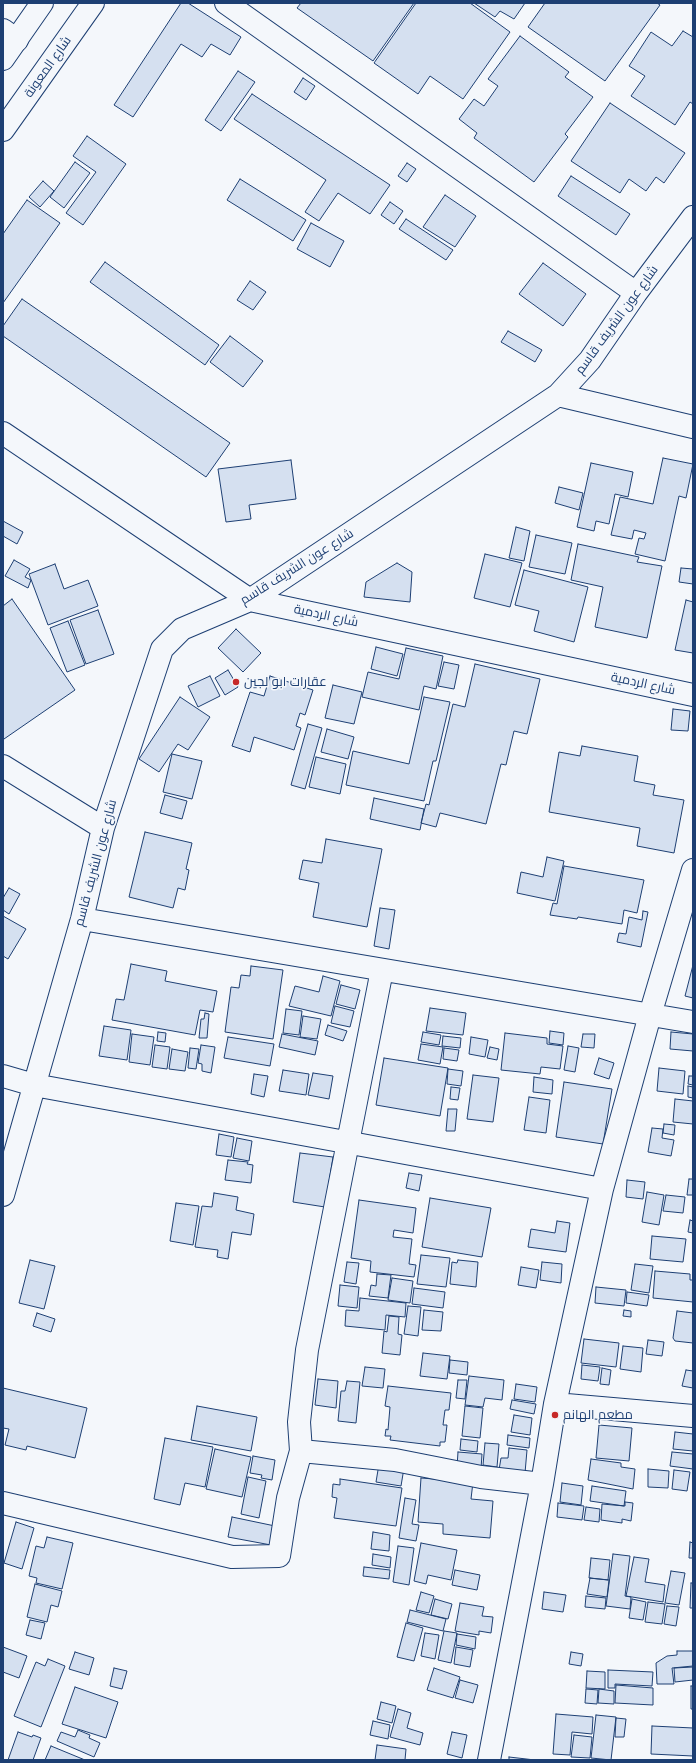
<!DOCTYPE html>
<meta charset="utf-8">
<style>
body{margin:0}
#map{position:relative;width:696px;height:1763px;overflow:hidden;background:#f4f7fb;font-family:"Fira Sans",sans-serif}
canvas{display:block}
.frame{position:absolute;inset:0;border:4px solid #1d3f73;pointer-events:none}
</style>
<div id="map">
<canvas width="696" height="1763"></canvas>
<div class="frame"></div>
</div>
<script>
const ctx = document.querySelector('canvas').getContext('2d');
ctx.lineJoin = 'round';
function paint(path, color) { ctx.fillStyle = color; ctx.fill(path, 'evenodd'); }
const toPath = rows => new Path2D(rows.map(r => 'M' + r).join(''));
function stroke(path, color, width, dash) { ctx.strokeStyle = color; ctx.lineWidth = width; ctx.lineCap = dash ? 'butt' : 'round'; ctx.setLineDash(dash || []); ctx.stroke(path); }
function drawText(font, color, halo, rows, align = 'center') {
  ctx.font = font + ' "Fira Sans",Cairo,sans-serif'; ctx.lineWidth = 3; ctx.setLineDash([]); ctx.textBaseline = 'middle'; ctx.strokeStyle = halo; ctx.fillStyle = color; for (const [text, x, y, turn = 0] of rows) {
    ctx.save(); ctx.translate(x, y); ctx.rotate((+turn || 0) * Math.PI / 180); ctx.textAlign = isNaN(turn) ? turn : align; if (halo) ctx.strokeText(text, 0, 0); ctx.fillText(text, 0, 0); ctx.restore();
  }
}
const building = toPath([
 [181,3,188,3,241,37,230,55,211,44,202,57,181,44,133,117,114,105,181,3],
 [301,3,414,3,373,61,297,8,301,3],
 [416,3,470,3,510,32,463,99,430,76,418,94,374,63,416,3],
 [474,3,525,3,514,19,500,11,495,17,474,3],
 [545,3,657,3,660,5,605,81,528,27,545,3],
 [683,31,693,37,693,104,690,102,675,125,631,96,645,76,629,66,651,32,672,46,683,31],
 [520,36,569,72,565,77,593,97,565,134,568,137,534,182,474,138,477,133,459,119,474,99,484,106,498,86,488,79,520,36],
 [238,71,255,82,221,131,205,120,238,71],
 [303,78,315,86,306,100,294,92,303,78],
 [252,94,390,185,370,214,338,193,319,221,305,212,326,180,234,119,252,94],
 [610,103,685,153,664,183,656,177,646,191,629,179,620,193,571,161,610,103],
 [87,136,126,164,83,225,66,213,96,172,73,156,87,136],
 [75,162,90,173,64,208,50,197,75,162],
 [407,163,416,169,407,182,398,176,407,163],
 [571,176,630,214,616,235,558,196,571,176],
 [240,179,306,220,293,241,227,200,240,179],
 [43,181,54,191,40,207,29,197,43,181],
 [445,195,476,216,455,247,423,227,445,195],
 [27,200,60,223,3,303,3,234,27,200],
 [390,202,403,211,394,224,381,215,390,202],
 [406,219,453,250,446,260,399,229,406,219],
 [311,223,344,241,330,267,297,249,311,223],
 [105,262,219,345,205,365,90,282,105,262],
 [543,263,586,294,563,326,519,294,543,263],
 [250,281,266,292,253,310,237,300,250,281],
 [22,299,230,443,206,477,3,336,3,326,22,299],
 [508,331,542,350,535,362,501,342,508,331],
 [230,336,263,361,243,387,210,362,230,336],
 [663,458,693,464,686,498,679,496,665,561,635,554,639,538,644,539,646,533,634,530,632,539,611,535,620,497,653,504,663,458],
 [291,460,296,499,249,505,251,519,226,522,218,469,291,460],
 [591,463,633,472,628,497,615,494,609,524,596,521,594,531,577,527,591,463],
 [559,487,583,493,579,510,555,503,559,487],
 [3,521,23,532,17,544,3,536,3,521],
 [516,527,530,531,524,561,509,558,516,527],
 [536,535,572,543,565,574,529,567,536,535],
 [578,544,639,557,637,562,662,566,647,638,595,627,603,587,571,580,578,544],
 [485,554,522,563,510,607,474,598,485,554],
 [14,560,30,569,25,577,31,580,28,588,5,576,14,560],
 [397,563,412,572,410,602,364,597,366,582,397,563],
 [55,564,64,589,88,580,98,606,48,625,29,574,55,564],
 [681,568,693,569,693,584,679,582,681,568],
 [524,570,588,587,574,642,534,631,539,611,515,605,524,570],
 [12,599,75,690,4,739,3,737,3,606,12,599],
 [686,600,693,602,693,653,675,650,686,600],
 [98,610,114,654,86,664,70,620,98,610],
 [68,621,85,665,67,672,50,628,68,621],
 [236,629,261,653,243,672,218,648,236,629],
 [376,647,403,654,397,676,371,669,376,647],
 [406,648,443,656,436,689,424,686,419,710,362,697,368,672,399,679,406,648],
 [444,662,459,665,454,689,438,686,444,662],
 [475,664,540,679,527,734,514,731,506,765,501,764,486,824,440,813,436,827,421,823,426,804,429,805,453,704,465,707,475,664],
 [228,670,238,687,225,695,215,678,228,670],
 [210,676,220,696,198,707,188,686,210,676],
 [270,676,313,690,305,715,300,713,296,726,301,728,294,750,254,737,250,752,232,746,250,692,264,696,270,676],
 [333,685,362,692,354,724,325,718,333,685],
 [180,697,210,717,188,750,178,744,159,772,139,759,180,697],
 [424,697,450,702,436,761,433,761,424,801,346,785,353,751,409,764,424,697],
 [673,709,690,711,688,731,671,730,673,709],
 [308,724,322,728,305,789,291,785,308,724],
 [327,729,354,737,348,759,321,752,327,729],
 [582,746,638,756,634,781,655,785,653,795,684,800,674,853,637,846,640,828,549,812,559,752,580,756,582,746],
 [172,754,202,761,192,799,163,792,172,754],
 [316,757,346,764,340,794,309,787,316,757],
 [165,795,187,801,182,819,160,813,165,795],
 [374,798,424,809,420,830,370,819,374,798],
 [145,832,192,843,186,869,189,870,185,890,178,888,173,908,129,897,145,832],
 [326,839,382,849,367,927,313,917,319,883,299,879,303,860,322,863,326,839],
 [547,857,564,861,555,901,517,893,521,872,543,877,547,857],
 [564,866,644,880,637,913,624,910,622,924,578,917,577,919,550,915,553,903,557,904,564,866],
 [9,888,20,894,9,914,3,910,3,898,9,888],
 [380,908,395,910,389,949,374,946,380,908],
 [643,911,648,912,641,947,617,942,619,933,626,934,629,917,642,920,643,911],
 [3,916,26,929,8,959,3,956,3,916],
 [131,964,167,971,165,981,217,991,213,1012,200,1010,195,1035,112,1020,116,999,124,1000,131,964],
 [693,965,693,998,685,996,693,965],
 [251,966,283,970,273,1039,225,1032,231,987,239,988,241,975,250,976,251,966],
 [323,976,340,981,331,1016,289,1006,295,986,319,992,323,976],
 [341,985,360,990,355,1009,336,1004,341,985],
 [335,1006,354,1011,350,1027,331,1023,335,1006],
 [430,1008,466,1013,463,1035,426,1031,430,1008],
 [286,1009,302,1011,299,1035,283,1033,286,1009],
 [205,1013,209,1014,207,1038,199,1038,201,1019,204,1019,205,1013],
 [303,1016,321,1019,317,1039,300,1037,303,1016],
 [328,1025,347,1031,343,1041,325,1035,328,1025],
 [104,1026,131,1030,127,1060,99,1056,104,1026],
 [550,1031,564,1033,563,1045,549,1043,550,1031],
 [158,1032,166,1033,165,1042,157,1041,158,1032],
 [423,1032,441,1035,439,1045,421,1042,423,1032],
 [671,1032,693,1034,693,1051,670,1049,671,1032],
 [505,1033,547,1038,547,1044,563,1046,560,1069,541,1067,540,1074,501,1070,505,1033],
 [132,1034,154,1037,150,1065,129,1062,132,1034],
 [282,1034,318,1041,315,1055,279,1047,282,1034],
 [583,1034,595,1034,594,1048,581,1047,583,1034],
 [443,1036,461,1038,460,1048,442,1046,443,1036],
 [228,1037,274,1044,270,1066,224,1058,228,1037],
 [471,1037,488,1040,485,1057,469,1054,471,1037],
 [421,1044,443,1047,440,1064,418,1060,421,1044],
 [155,1045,170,1047,167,1069,152,1067,155,1045],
 [201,1045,215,1047,211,1073,202,1071,202,1064,198,1063,201,1045],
 [568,1046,579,1048,575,1072,564,1070,568,1046],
 [490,1047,499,1049,497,1060,487,1058,490,1047],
 [190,1048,199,1049,196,1069,188,1068,190,1048],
 [444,1048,459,1050,457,1061,443,1059,444,1048],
 [172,1049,188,1052,185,1071,169,1069,172,1049],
 [384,1058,448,1068,440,1116,376,1105,384,1058],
 [599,1058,614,1063,609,1079,594,1074,599,1058],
 [659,1068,685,1071,683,1094,657,1091,659,1068],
 [448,1069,463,1071,461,1086,447,1084,448,1069],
 [283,1070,309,1074,306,1095,279,1091,283,1070],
 [313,1073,333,1076,329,1099,308,1095,313,1073],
 [254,1074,268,1076,264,1097,251,1094,254,1074],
 [473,1075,499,1078,493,1122,467,1119,473,1075],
 [689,1076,693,1076,693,1085,688,1084,689,1076],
 [534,1077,553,1080,552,1094,533,1092,534,1077],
 [564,1082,612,1089,603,1144,556,1137,564,1082],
 [688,1086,693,1087,693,1098,688,1097,688,1086],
 [451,1087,460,1088,458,1100,450,1099,451,1087],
 [529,1097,550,1100,546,1133,524,1130,529,1097],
 [675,1099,693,1101,693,1124,673,1122,675,1099],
 [448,1109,457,1109,455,1131,446,1131,448,1109],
 [664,1124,675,1125,674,1135,663,1133,664,1124],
 [652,1128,663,1129,662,1138,674,1140,671,1156,648,1152,652,1128],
 [219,1134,234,1137,231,1157,216,1155,219,1134],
 [237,1138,252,1141,249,1161,233,1158,237,1138],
 [300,1153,333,1157,325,1207,293,1202,300,1153],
 [228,1160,248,1162,247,1164,253,1165,251,1183,225,1180,228,1160],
 [409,1173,422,1175,419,1191,406,1188,409,1173],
 [689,1179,693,1179,693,1195,687,1195,689,1179],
 [627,1180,645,1182,643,1199,626,1197,627,1180],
 [647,1192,664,1195,659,1225,642,1222,647,1192],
 [214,1193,238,1197,236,1210,254,1214,251,1235,232,1232,228,1259,217,1257,218,1250,195,1247,202,1206,212,1207,214,1193],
 [666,1195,685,1197,683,1213,663,1211,666,1195],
 [430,1198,491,1208,482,1257,422,1247,430,1198],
 [359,1200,416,1208,413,1233,394,1230,393,1237,412,1239,409,1264,416,1265,414,1277,370,1272,371,1261,351,1258,359,1200],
 [176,1203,199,1206,193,1245,170,1241,176,1203],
 [690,1220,693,1221,693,1233,688,1232,690,1220],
 [557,1221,570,1223,566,1252,528,1247,531,1229,555,1233,557,1221],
 [652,1236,686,1239,683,1262,650,1259,652,1236],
 [421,1255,450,1258,446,1287,417,1284,421,1255],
 [30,1260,55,1266,44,1309,19,1303,30,1260],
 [458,1260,478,1262,476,1287,450,1284,452,1262,457,1263,458,1260],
 [347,1262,359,1263,356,1284,344,1282,347,1262],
 [542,1262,562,1264,561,1283,540,1280,542,1262],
 [635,1264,653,1266,649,1293,631,1290,635,1264],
 [521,1267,539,1270,536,1288,518,1285,521,1267],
 [655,1271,690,1274,690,1280,693,1280,693,1302,653,1298,655,1271],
 [377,1274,391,1275,388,1298,369,1296,371,1285,376,1286,377,1274],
 [392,1278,413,1281,410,1303,388,1300,392,1278],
 [340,1285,359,1287,357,1308,338,1306,340,1285],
 [596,1287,626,1290,624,1306,595,1303,596,1287],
 [414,1288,445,1292,443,1308,412,1304,414,1288],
 [627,1292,649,1295,647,1306,626,1303,627,1292],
 [360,1298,406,1303,405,1317,386,1315,385,1330,345,1326,346,1310,359,1311,360,1298],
 [408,1306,421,1307,418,1336,404,1334,408,1306],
 [424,1310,443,1312,441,1331,422,1330,424,1310],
 [624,1310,631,1311,631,1317,623,1316,624,1310],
 [677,1311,693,1313,693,1343,675,1341,673,1338,677,1311],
 [37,1313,55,1319,51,1332,33,1326,37,1313],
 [389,1316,399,1317,398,1334,402,1335,400,1355,382,1353,384,1331,387,1332,389,1316],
 [584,1339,619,1343,616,1367,581,1363,584,1339],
 [648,1340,664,1342,662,1356,646,1354,648,1340],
 [623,1346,643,1348,641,1372,620,1369,623,1346],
 [423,1353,450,1356,447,1379,420,1376,423,1353],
 [450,1360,468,1362,467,1375,449,1373,450,1360],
 [582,1365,600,1367,598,1381,581,1379,582,1365],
 [365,1367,385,1369,383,1388,362,1386,365,1367],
 [602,1368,611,1370,609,1385,600,1384,602,1368],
 [686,1370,693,1371,693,1388,682,1386,686,1370],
 [469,1376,504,1380,502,1400,485,1398,483,1407,465,1405,469,1376],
 [318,1379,338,1381,336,1408,315,1405,318,1379],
 [458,1380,467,1380,465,1399,456,1398,458,1380],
 [347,1381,360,1382,356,1423,338,1421,341,1391,345,1391,347,1381],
 [516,1384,537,1387,535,1402,514,1399,516,1384],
 [388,1386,451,1393,449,1410,445,1410,443,1425,447,1425,445,1442,440,1442,440,1446,390,1440,391,1436,385,1436,386,1429,388,1430,390,1407,385,1406,388,1386],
 [3,1388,87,1408,75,1458,27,1446,26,1450,5,1445,9,1429,3,1428,3,1388],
 [512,1400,536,1404,534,1414,510,1409,512,1400],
 [197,1406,257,1417,251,1451,191,1440,197,1406],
 [465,1406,483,1408,480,1438,462,1436,465,1406],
 [514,1415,532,1418,530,1435,511,1432,514,1415],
 [599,1425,632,1428,629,1461,596,1458,599,1425],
 [675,1432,693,1434,693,1451,673,1449,675,1432],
 [508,1435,530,1438,529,1448,507,1445,508,1435],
 [165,1438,213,1447,205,1487,185,1483,180,1505,154,1499,165,1438],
 [461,1439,478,1441,477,1452,460,1450,461,1439],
 [485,1443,499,1444,497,1467,483,1465,485,1443],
 [509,1448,527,1450,525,1473,499,1470,501,1458,508,1458,509,1448],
 [215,1449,251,1457,242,1497,206,1489,215,1449],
 [458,1452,482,1454,481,1469,457,1467,458,1452],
 [672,1452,693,1454,693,1469,670,1466,672,1452],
 [253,1456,275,1460,272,1480,261,1478,262,1475,250,1473,253,1456],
 [591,1459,621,1463,621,1467,635,1469,633,1489,588,1480,591,1459],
 [379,1464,404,1468,401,1486,376,1482,379,1464],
 [648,1469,669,1471,668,1488,648,1487,648,1469],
 [674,1470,690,1472,687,1491,672,1489,674,1470],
 [248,1477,266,1481,259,1518,241,1514,248,1477],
 [421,1478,473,1482,471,1499,493,1501,490,1538,443,1534,443,1524,418,1522,421,1478],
 [340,1479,402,1488,396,1526,334,1518,337,1498,332,1497,333,1484,340,1485,340,1479],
 [562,1483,583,1486,581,1505,560,1502,562,1483],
 [592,1486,626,1491,624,1506,590,1501,592,1486],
 [405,1498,416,1500,412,1524,419,1525,416,1541,399,1538,405,1498],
 [625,1502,633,1503,631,1521,622,1519,622,1523,601,1520,602,1504,625,1506,625,1502],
 [558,1503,584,1506,582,1520,557,1517,558,1503],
 [586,1507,600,1509,599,1522,584,1520,586,1507],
 [232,1517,275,1526,271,1545,228,1537,232,1517],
 [16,1522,34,1528,22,1569,4,1563,16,1522],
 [373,1532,390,1535,389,1551,371,1549,373,1532],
 [47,1537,73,1543,62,1589,36,1583,37,1578,29,1576,36,1546,44,1548,47,1537],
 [690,1542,693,1543,693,1558,689,1558,690,1542],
 [421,1543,457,1550,451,1580,428,1575,426,1584,414,1581,421,1543],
 [398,1546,414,1548,409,1585,393,1582,398,1546],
 [373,1554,391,1557,390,1568,372,1565,373,1554],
 [613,1554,630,1556,625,1596,631,1597,630,1609,606,1606,613,1554],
 [634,1557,649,1559,645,1582,665,1585,663,1602,626,1596,634,1557],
 [591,1558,610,1560,608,1580,589,1578,591,1558],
 [364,1567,390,1570,389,1579,363,1576,364,1567],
 [455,1570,480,1575,477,1590,452,1585,455,1570],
 [671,1571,685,1573,679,1605,665,1603,671,1571],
 [590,1578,609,1580,607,1597,587,1594,590,1578],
 [691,1583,693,1583,693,1608,690,1608,691,1583],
 [35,1584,62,1591,58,1607,51,1605,47,1622,27,1617,35,1584],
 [421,1592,434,1596,429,1613,416,1610,421,1592],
 [544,1592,566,1595,563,1612,542,1609,544,1592],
 [586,1596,606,1598,605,1609,585,1607,586,1596],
 [435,1599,452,1604,448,1619,431,1615,435,1599],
 [632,1599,646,1602,643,1620,629,1618,632,1599],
 [648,1602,665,1604,662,1624,645,1622,648,1602],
 [460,1603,484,1607,482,1616,493,1617,491,1633,479,1631,479,1635,455,1631,460,1603],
 [667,1606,679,1607,676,1626,664,1624,667,1606],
 [410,1610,446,1619,443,1631,407,1622,410,1610],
 [30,1620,45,1623,41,1639,26,1635,30,1620],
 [406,1623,423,1628,414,1661,397,1657,406,1623],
 [444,1631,457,1633,451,1663,438,1660,444,1631],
 [425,1633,439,1635,435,1659,421,1656,425,1633],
 [457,1634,476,1637,475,1649,456,1645,457,1634],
 [3,1647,27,1656,19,1678,3,1672,3,1647],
 [456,1647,473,1650,470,1667,454,1664,456,1647],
 [677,1651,693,1651,693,1666,672,1668,674,1684,657,1684,656,1663,667,1656,677,1655,677,1651],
 [75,1652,94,1658,89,1675,69,1669,75,1652],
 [571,1652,583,1654,581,1666,569,1664,571,1652],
 [48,1659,65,1666,41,1727,14,1716,36,1662,45,1666,48,1659],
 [693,1667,693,1680,675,1682,674,1668,693,1667],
 [114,1668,127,1671,122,1689,110,1686,114,1668],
 [434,1668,460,1677,453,1698,427,1690,434,1668],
 [608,1670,653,1672,652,1686,615,1684,615,1688,608,1688,608,1670],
 [587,1671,605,1672,605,1689,586,1688,587,1671],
 [460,1680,478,1685,473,1703,455,1698,460,1680],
 [616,1685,653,1688,653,1705,615,1703,616,1685],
 [691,1686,693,1686,693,1709,691,1709,691,1686],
 [75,1687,118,1702,106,1738,62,1724,75,1687],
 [586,1689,598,1690,597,1704,585,1703,586,1689],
 [599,1689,614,1691,614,1704,598,1703,599,1689],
 [381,1702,396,1706,392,1723,377,1719,381,1702],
 [398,1709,411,1713,407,1728,423,1733,420,1745,390,1737,398,1709],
 [556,1714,593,1717,592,1734,572,1732,570,1755,553,1754,556,1714],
 [596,1715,616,1717,611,1760,591,1758,596,1715],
 [616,1718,626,1719,624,1737,615,1737,616,1718],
 [373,1721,390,1725,388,1739,370,1735,373,1721],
 [652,1726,693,1728,693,1756,651,1754,652,1726],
 [78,1730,90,1735,89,1738,100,1743,94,1757,57,1741,61,1732,75,1737,78,1730],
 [18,1732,32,1737,33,1735,41,1738,33,1760,8,1760,18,1732],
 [452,1732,467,1735,462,1758,447,1754,452,1732],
 [574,1735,592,1737,590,1758,571,1757,574,1735],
 [377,1745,406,1749,405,1760,375,1760,377,1745],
 [51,1746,85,1760,45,1760,51,1746],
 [509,1757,535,1760,509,1760,509,1757]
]);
const minor = toPath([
 [226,3,636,293],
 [3,30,17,40],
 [558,395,693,427],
 [3,433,250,600,693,695],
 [3,766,103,828],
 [82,919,693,1022],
 [3,1076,34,1085,602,1189],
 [3,1195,82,919,103,828,162,649,182,629,250,600,558,395,590,360,636,293,693,217],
 [555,1404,693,1416],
 [301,1451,299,1422,307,1350,382,970],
 [3,1503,232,1557,279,1556,288,1498,301,1451,395,1460,481,1477,542,1484],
 [489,1760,542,1484,555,1404,602,1189,650,1015,693,870]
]);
const highway = toPath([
 [3,59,42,3],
 [3,130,93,3]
]);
const markers = [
 [236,682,4,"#c62828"],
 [555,1415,4,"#c62828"]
];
const streetNames = [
 ["شارع المعونة",48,67,-55],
 ["شارع عون الشريف قاسم",617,320,-54],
 ["شارع عون الشريف قاسم",297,567,-32],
 ["شارع الردمية",326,616,12],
 ["شارع الردمية",643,684,12],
 ["شارع عون الشريف قاسم",96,863,-75]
];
const poiNames = [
 ["عقارات ابو لجين",244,682],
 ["مطعم الهانم",563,1415]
];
paint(building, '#d5e0f0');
stroke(building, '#1d3f73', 1);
stroke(minor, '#1d3f73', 24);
stroke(highway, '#1d3f73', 24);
stroke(minor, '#f4f7fb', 22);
stroke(highway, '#f4f7fb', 22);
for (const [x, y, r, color] of markers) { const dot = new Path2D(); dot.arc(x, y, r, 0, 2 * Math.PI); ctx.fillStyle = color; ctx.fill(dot); stroke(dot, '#f4f7fb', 1.5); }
drawText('13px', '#1d3f73', '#f4f7fb', streetNames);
drawText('13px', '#1d3f73', '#f4f7fb', poiNames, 'left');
</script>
